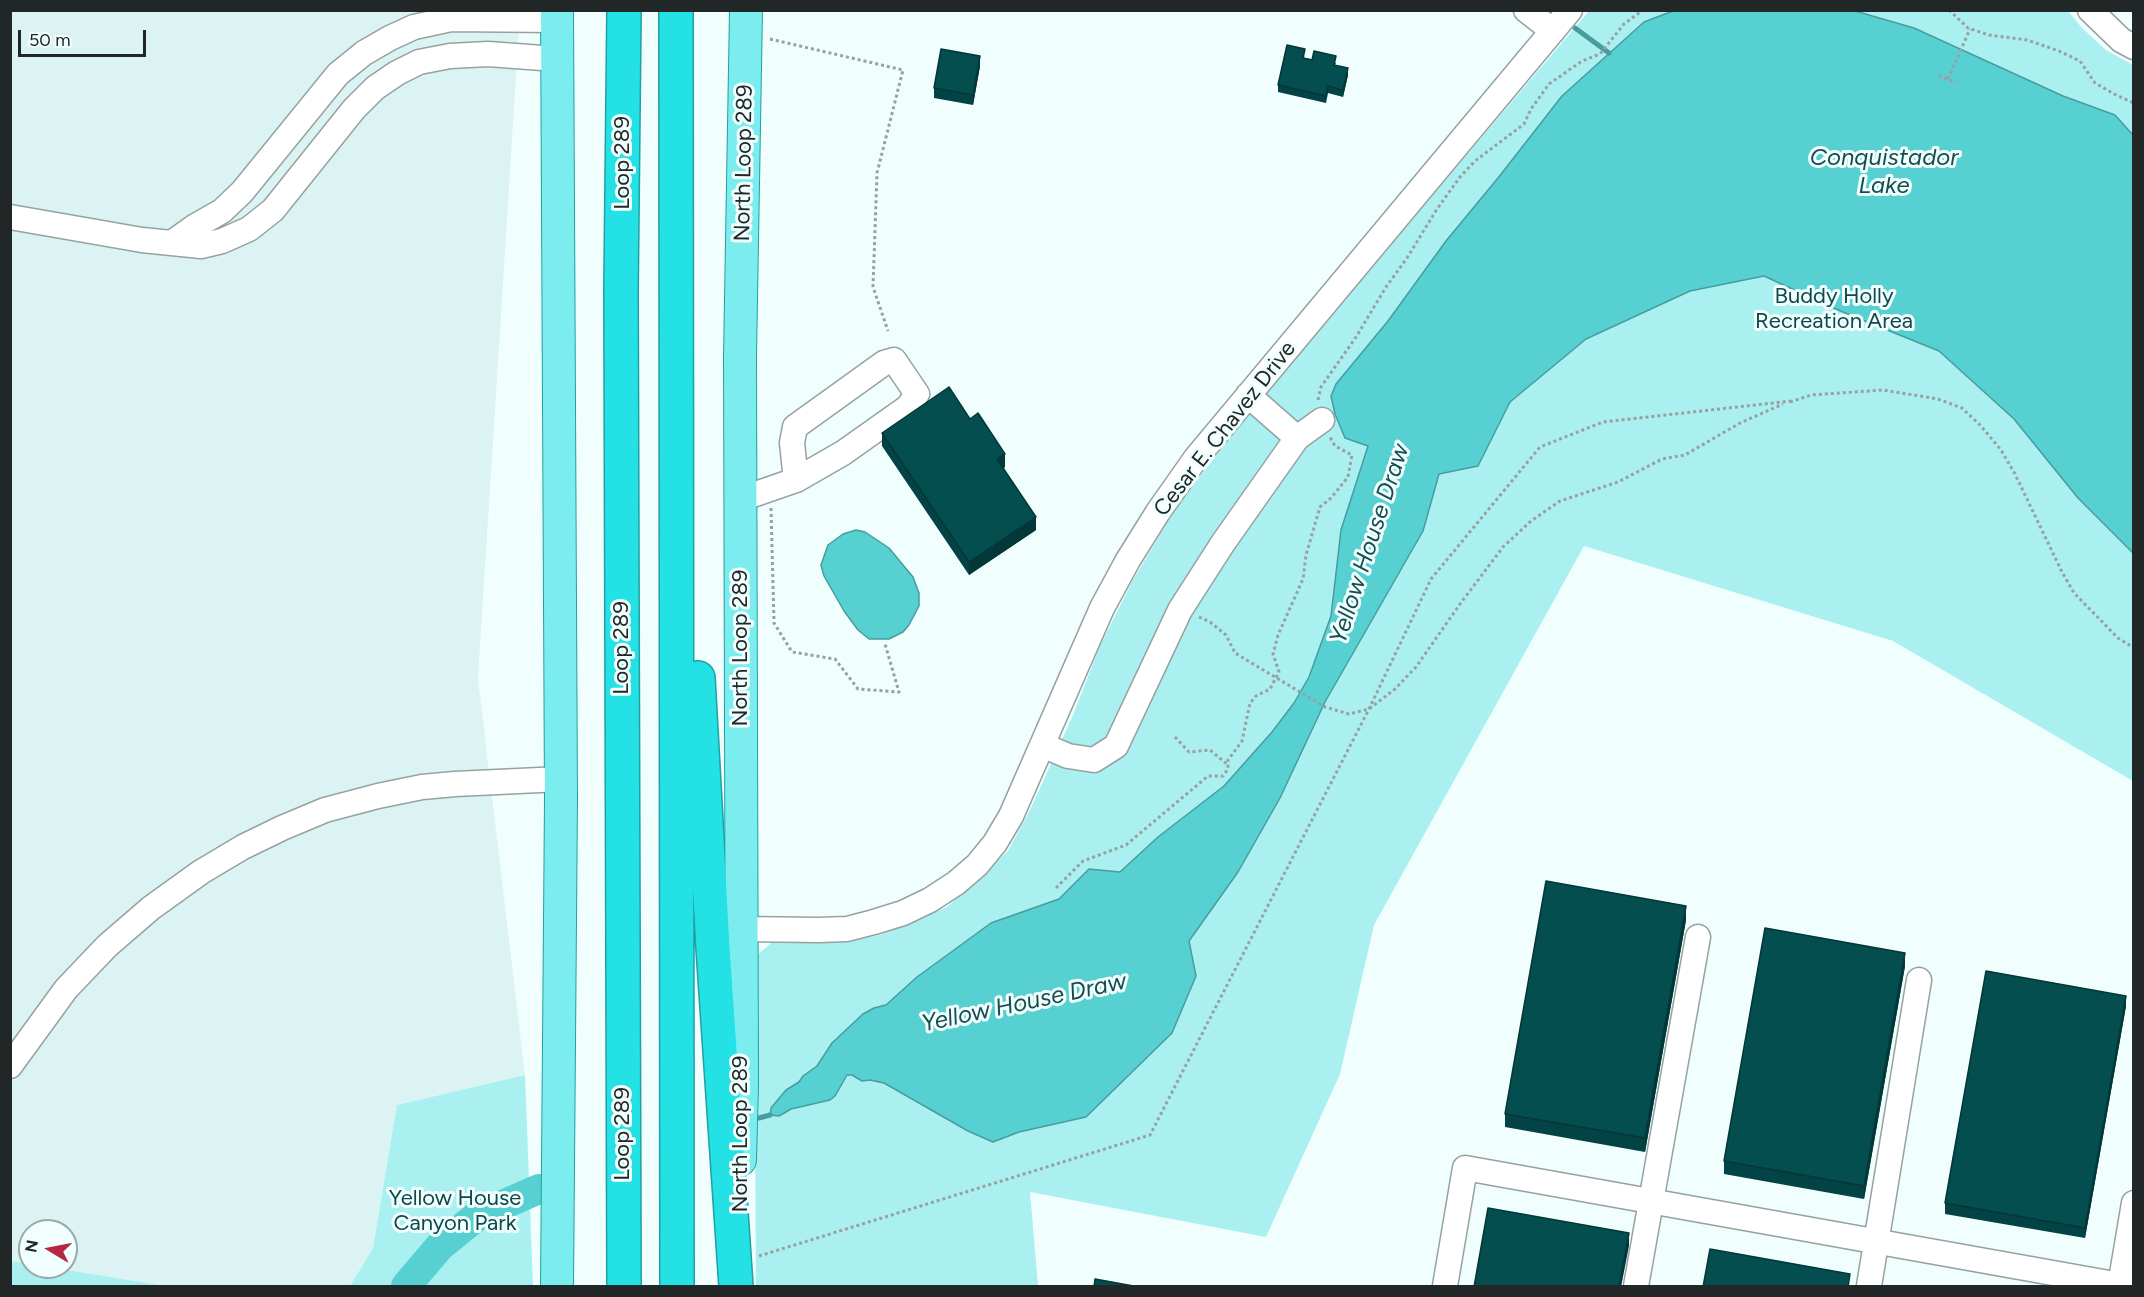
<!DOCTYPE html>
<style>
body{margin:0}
#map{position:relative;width:2144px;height:1297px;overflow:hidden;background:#f0fefe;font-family:Figtree,sans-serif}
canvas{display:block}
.frame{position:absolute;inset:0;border:12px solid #212626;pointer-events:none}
.north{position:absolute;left:18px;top:1219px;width:60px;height:60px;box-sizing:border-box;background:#f0fefe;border:2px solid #9da8a8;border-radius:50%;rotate:280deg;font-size:16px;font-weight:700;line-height:24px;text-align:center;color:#212626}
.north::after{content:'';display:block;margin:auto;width:21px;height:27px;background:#b72641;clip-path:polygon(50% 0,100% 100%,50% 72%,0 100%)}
.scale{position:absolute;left:18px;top:30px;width:128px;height:27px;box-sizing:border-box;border:3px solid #212626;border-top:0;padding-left:8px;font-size:18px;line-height:21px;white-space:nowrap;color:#212626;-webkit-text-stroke:4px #f0fefe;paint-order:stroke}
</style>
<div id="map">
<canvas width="2144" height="1297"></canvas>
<div class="frame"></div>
<div class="north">N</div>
<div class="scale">50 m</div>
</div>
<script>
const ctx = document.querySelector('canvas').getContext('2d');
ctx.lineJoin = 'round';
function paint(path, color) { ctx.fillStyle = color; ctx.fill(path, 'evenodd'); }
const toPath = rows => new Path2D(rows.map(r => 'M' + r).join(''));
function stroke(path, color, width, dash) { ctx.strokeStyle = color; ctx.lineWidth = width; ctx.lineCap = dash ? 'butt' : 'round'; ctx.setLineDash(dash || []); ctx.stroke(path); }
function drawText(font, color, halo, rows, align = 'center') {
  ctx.font = font + ' Figtree,sans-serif'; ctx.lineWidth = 6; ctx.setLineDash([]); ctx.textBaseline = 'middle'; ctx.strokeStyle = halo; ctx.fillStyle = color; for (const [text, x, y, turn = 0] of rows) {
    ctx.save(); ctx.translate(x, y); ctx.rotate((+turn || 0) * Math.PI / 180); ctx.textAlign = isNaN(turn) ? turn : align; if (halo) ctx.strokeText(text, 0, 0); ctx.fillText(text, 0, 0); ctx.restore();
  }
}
const built = toPath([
 [10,11,520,11,478,679,525,1075,397,1105,373,1248,350,1286,166,1286,48,1267,66,1267,66,1231,30,1231,30,1264,11,1261]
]);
const green = toPath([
 [1589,11,2068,11,2082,28,2106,50,2133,65,2133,781,1893,641,1584,546,1374,925,1340,1074,1266,1237,1030,1192,1038,1286,756,1286,754,958,771,943,829,943,880,935,947,907,1008,851,1031,808,1073,715,1100,646,1133,580,1178,505,1262,396],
 [525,1075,533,1286,350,1286,373,1248,397,1105],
 [10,1261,30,1264,30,1267,48,1267,166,1286,11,1286]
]);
const water = toPath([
 [1673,11,1855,11,1914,28,2063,96,2115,115,2133,135,2133,553,2078,498,2014,419,1939,351,1838,310,1764,276,1690,291,1586,339,1510,402,1478,466,1439,474,1423,531,1325,702,1280,798,1238,872,1189,941,1196,976,1172,1033,1086,1117,1019,1132,993,1142,968,1131,884,1083,870,1080,862,1081,852,1075,847,1075,835,1096,830,1100,791,1109,779,1116,770,1115,771,1108,786,1090,799,1082,803,1076,817,1066,832,1043,863,1014,874,1008,886,1005,917,977,991,923,1059,899,1089,869,1120,872,1158,837,1224,786,1272,732,1294,703,1309,677,1331,616,1341,530,1368,446,1345,438,1335,414,1331,396,1336,384,1388,321,1446,241,1498,178,1562,96,1644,22,1673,11],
 [856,530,865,532,889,548,913,577,919,593,919,606,909,625,903,632,889,639,869,639,858,630,844,611,824,576,821,565,828,545,843,534,856,530]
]);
const stream = toPath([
 [1575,28,1609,53],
 [759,1118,770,1115]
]);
const river = toPath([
 [406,1286,440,1246,477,1216,539,1189]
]);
const path = toPath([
 [1949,10,1968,28,1989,35,2027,40,2059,51,2080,61,2095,83,2116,95,2134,103],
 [770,39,903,70,877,173,873,287,888,331],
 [1939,75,1956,83],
 [1948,79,1970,29],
 [1318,400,1321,387,1356,337,1386,287,1407,258,1437,209,1460,177,1475,161,1524,124,1531,109,1549,84,1582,61,1600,54,1624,24,1643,10],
 [1790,402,1811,395,1883,390,1938,399,1962,408,1981,426,2001,450,2015,474,2062,572,2074,593,2118,638,2134,648],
 [771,508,774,623,792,652,835,659,858,689,899,692,885,644],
 [1199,617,1210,622,1226,635,1235,653,1325,707,1349,714,1369,709,1395,689,1416,667,1460,604,1503,547,1531,521,1560,501,1618,482,1662,459,1685,455,1740,423,1783,404],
 [1175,737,1189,752,1210,750,1228,765],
 [1056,888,1083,861,1126,845,1208,776,1223,776,1228,769,1228,760,1242,741,1250,703,1256,696,1270,689,1279,672,1273,654,1278,635,1303,579,1306,555,1320,507,1331,498,1348,477,1352,455,1335,446,1330,437],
 [759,1256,1150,1135,1369,709,1431,579,1540,447,1603,422,1791,401]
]);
const minor = toPath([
 [1526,10,1553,31],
 [2090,10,2121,40,2134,47],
 [10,217,142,240,201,246,222,241,249,229,273,210,354,109,375,88,397,73,419,62,450,56,488,54,556,59],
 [173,242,194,227,222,211,242,192,338,74,364,53,390,38,414,27,451,19,556,20],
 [1297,438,1322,420],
 [741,499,796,480,843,453,908,407,917,394,894,360,884,363,795,427,792,443,796,480],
 [1042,745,1068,756,1094,760,1116,746,1180,610,1223,543,1297,438,1248,395],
 [740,929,819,930,847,929,874,922,903,913,930,900,956,883,977,865,995,843,1011,816,1102,608,1128,560,1158,512,1196,458,1570,10],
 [10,1066,66,989,107,946,151,908,201,872,243,847,282,828,325,810,378,796,422,787,455,784,561,779],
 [1445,1286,1465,1168,2120,1285],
 [1636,1286,1698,937],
 [1869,1286,1919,980],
 [2120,1286,2134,1203]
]);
const major = toPath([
 [557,10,561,798,557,1286],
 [740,1160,742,1085,740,357,746,10]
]);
const highway = toPath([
 [676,10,677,1286],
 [698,678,713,948,736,1286],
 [624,1286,621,290,624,10]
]);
const wall = toPath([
 [1305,56,1304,58,1336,63,1335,65,1348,75,1343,97,1328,93,1326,103,1278,92,1278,85],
 [980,66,973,105,934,98,934,88],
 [970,419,1005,467,1003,469,1036,530,969,575,882,446,882,433],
 [1686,920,1645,1152,1505,1127,1505,1114],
 [1905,966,1864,1199,1724,1174,1724,1161],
 [2126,1006,2085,1238,1945,1214,1945,1203]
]);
const shadedWall = toPath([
 [980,56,980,66,973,105,973,95],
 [1348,68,1348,75,1343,97,1343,90],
 [1005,454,1005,467,997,473,997,459],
 [1036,517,1036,530,969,575,969,562],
 [1686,906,1686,920,1645,1152,1645,1138],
 [1905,953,1905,966,1864,1199,1864,1186],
 [2126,996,2126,1006,2085,1238,2085,1228],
 [1629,1233,1629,1246,1621,1287,1619,1287]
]);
const building = toPath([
 [1287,45,1305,49,1303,58,1312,60,1314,51,1336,56,1334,65,1348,68,1343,90,1328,86,1326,96,1278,85,1287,45],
 [941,49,980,56,973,95,934,88,941,49],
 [949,387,970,419,978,413,1005,454,997,459,1036,517,969,562,882,433,949,387],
 [1546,881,1686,906,1645,1138,1505,1114,1546,881],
 [1765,928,1905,953,1864,1186,1724,1161,1765,928],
 [1986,971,2126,996,2085,1228,1945,1203,1986,971],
 [1488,1208,1629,1233,1619,1287,1474,1287,1488,1208],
 [1710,1249,1850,1274,1848,1287,1703,1287,1710,1249],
 [1095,1279,1139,1287,1094,1287,1095,1279]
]);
const streetNames = [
 ["Loop 289",623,163,-90],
 ["North Loop 289",744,163,-89],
 ["Cesar E. Chavez Drive",1225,429,-52],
 ["Loop 289",622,648,-90],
 ["North Loop 289",741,648,-90],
 ["Loop 289",623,1134,-90],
 ["North Loop 289",741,1134,-90]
];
const parkNames = [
 ["Buddy Holly",1834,297],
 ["Recreation Area",1834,322],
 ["Yellow House",455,1199],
 ["Canyon Park",455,1224]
];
const waterNames = [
 ["Conquistador",1884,158],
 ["Lake",1884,186],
 ["Yellow House Draw",1370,544,-72],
 ["Yellow House Draw",1024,1003,-12]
];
paint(built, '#dcf3f3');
paint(green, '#aaf0f1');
paint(water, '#57d0d2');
stroke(water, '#479d9e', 1.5);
stroke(stream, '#479d9e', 5);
stroke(river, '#57d0d2', 30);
stroke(minor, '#96a2a2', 27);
stroke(major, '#22a0a2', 34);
stroke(highway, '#22a0a2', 36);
stroke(path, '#97a1a1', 3, [3, 3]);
stroke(minor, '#fff', 24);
stroke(major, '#7bedef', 32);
stroke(highway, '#23e1e4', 33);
paint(wall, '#034345');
paint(shadedWall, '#033738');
paint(building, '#044e50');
stroke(building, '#033738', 1.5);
drawText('22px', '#212626', '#f0fefe', streetNames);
drawText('22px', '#104748', '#f0fefe', parkNames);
drawText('italic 24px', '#184d4e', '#f0fefe', waterNames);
</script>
